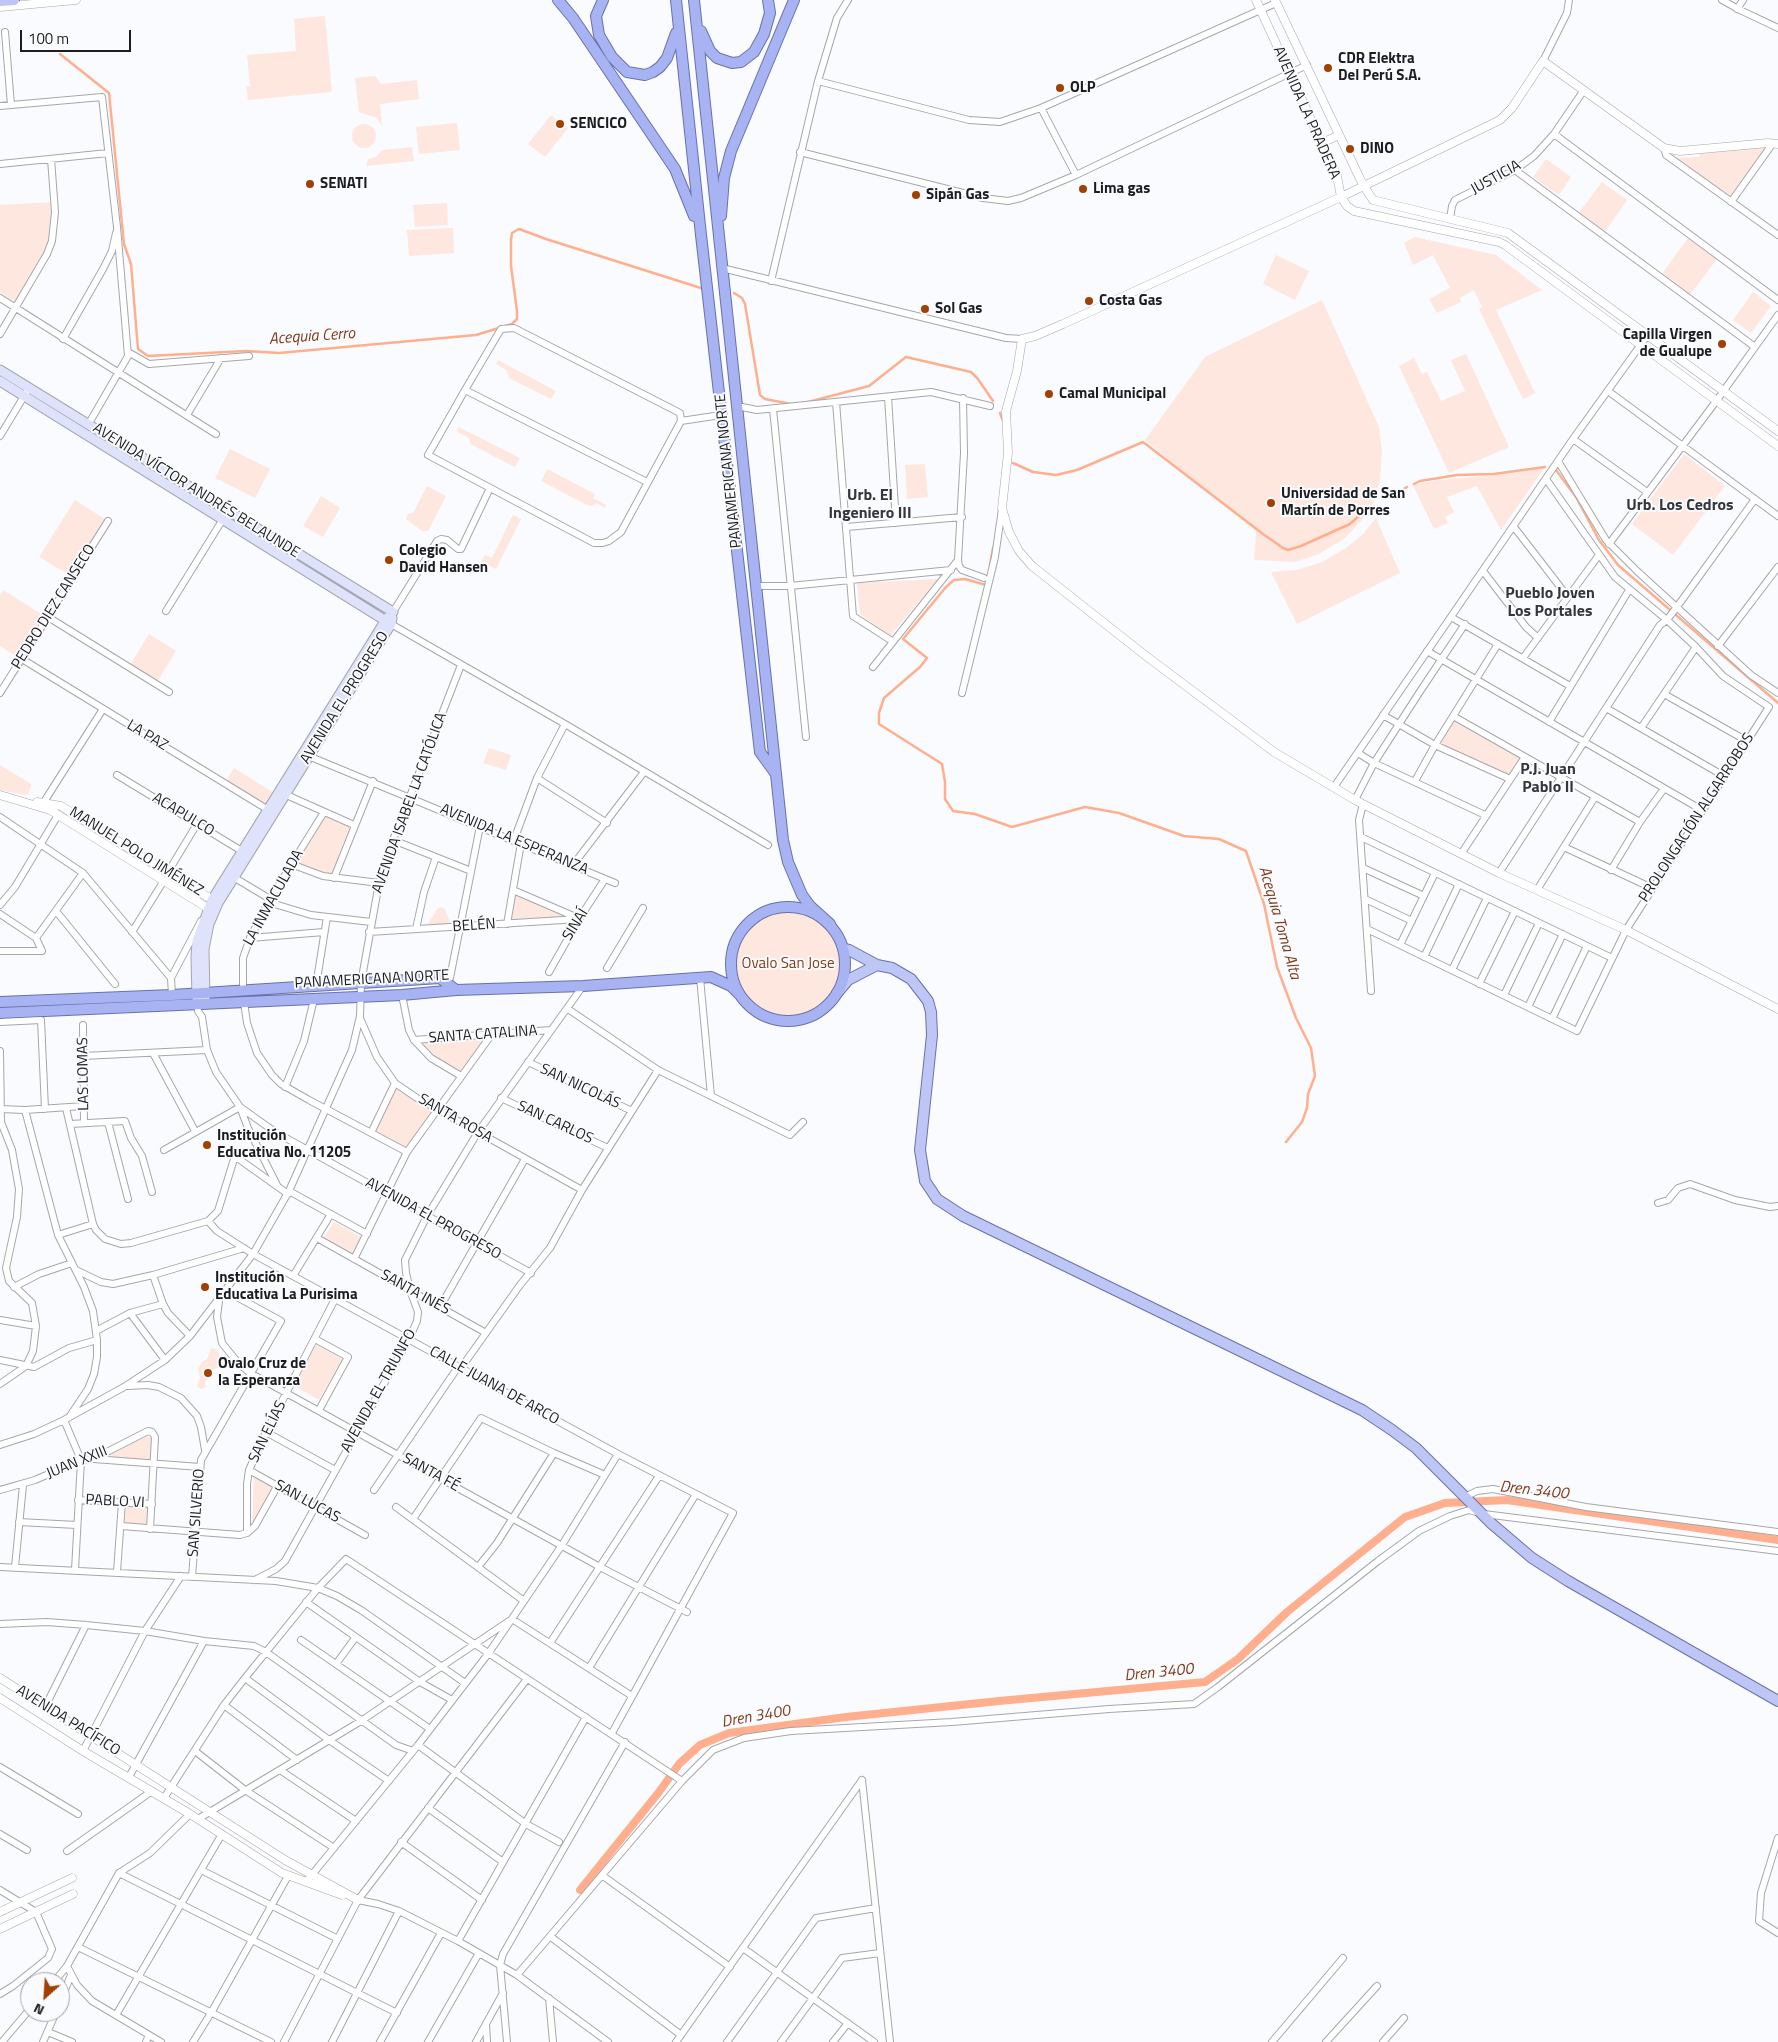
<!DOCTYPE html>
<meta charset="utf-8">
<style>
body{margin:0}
#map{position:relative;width:1778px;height:2042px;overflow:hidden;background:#fafbfe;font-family:"Titillium Web",sans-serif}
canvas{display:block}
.north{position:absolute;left:20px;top:1972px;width:50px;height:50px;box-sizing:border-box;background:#fafbfe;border:1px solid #a1a2a5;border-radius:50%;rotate:206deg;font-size:14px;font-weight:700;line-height:20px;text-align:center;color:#1c1d1f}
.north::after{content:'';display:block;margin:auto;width:18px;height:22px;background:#a24002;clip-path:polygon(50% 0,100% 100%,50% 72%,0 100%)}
.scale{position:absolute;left:20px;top:30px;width:111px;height:22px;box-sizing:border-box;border:2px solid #1c1d1f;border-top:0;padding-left:6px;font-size:15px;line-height:18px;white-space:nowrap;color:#1c1d1f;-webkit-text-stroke:4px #fafbfe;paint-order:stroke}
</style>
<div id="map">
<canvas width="1778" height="2042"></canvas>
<div class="north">N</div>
<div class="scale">100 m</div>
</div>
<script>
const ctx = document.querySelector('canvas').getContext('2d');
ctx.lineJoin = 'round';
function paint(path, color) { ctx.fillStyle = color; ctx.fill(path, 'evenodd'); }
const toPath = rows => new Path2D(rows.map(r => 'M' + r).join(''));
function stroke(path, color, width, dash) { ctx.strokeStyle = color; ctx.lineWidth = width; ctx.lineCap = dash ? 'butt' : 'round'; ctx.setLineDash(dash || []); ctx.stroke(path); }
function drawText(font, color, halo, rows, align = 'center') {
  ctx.font = font + ' "Titillium Web",sans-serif'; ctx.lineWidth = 4; ctx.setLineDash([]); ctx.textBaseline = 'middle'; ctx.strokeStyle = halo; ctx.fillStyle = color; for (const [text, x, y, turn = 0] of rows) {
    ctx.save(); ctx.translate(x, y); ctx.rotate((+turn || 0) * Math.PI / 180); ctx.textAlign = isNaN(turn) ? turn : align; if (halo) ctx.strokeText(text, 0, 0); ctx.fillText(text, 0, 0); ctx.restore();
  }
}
const green = toPath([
 [325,16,332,92,248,100,246,86,250,86,247,55,296,51,294,19],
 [375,76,381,84,417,80,419,99,380,104,382,126,377,118,359,112,355,78],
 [551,115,568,128,545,157,528,144],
 [457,123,460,150,419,154,416,127],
 '352 136a12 12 0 1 1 24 0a12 12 0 1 1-24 0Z',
 [412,147,414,161,366,166,368,159,376,157,382,150],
 [1767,147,1731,200,1674,158,1699,157,1701,152],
 [1546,159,1571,177,1559,195,1533,177],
 [1602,182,1627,200,1604,233,1578,214],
 [53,202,49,245,16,302,0,292,0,205],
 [447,203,448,225,415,227,413,205],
 [453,228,454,253,409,256,407,230],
 [1415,237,1496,255,1542,290,1496,310,1535,393,1523,399,1479,309,1482,307,1474,290,1460,298,1461,302,1437,313,1429,299,1450,288,1433,255,1413,265,1404,243],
 [1688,238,1717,259,1689,296,1661,275],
 [1276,255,1309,271,1295,300,1263,284],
 [1753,292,1771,306,1751,333,1733,320],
 [1322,300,1379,427,1382,451,1380,480,1373,504,1361,521,1345,538,1319,554,1295,562,1254,560,1256,531,1145,440,1205,357],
 [1466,354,1509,447,1449,473,1399,366,1414,358,1422,374,1427,372,1441,401,1465,391,1451,360],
 [498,360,556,391,551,399,509,378,506,370,496,364],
 [459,427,520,458,515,467,470,444,469,438,456,431],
 [230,449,270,469,255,498,215,478],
 [1684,454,1725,486,1673,555,1632,524],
 [925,464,928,497,907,499,905,465],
 [1545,467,1501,530,1477,486,1447,497,1454,512,1445,517,1448,523,1434,529,1413,485,1438,480,1509,474],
 [547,469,595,494,593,498,606,505,605,508,596,503,594,506,587,505,541,481],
 [427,486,446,496,428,531,422,531,406,519,408,514,413,513],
 [321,496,340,508,323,537,303,526],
 [75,500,108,521,73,577,39,557],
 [513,515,521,519,496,569,481,562,485,555,492,558],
 [1376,518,1400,573,1297,624,1271,572,1297,570,1322,562,1346,548,1363,534],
 [938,579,890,636,860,614,857,583],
 [3,590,46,617,20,659,0,646,0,595],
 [149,634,176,651,156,684,129,667],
 [1454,718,1523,756,1508,778,1434,745],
 [489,748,511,755,506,770,483,763],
 [0,765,31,784,31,787,28,794,26,795,0,790],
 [234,768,277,795,269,808,226,781],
 [325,814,351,826,342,846,333,875,313,871,295,862],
 [515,894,567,917,512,919],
 [442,907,445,909,451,925,428,924,438,908],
 '734 964a54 54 0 1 1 108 0a54 54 0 1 1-108 0Z',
 [486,1037,461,1072,437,1058,423,1043],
 [395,1087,434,1112,408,1150,374,1132],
 [334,1222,363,1238,353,1256,323,1239],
 [318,1345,342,1359,319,1400,294,1386,315,1346],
 [211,1348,216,1349,219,1354,222,1364,218,1368,212,1370,205,1383,206,1387,201,1389,197,1386,200,1378,198,1369,202,1362,207,1359],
 [147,1436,153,1439,151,1461,105,1457],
 [256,1476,274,1486,252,1526,254,1477],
 [126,1505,149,1506,148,1526,125,1524]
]);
const stream = toPath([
 [60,54,109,93,124,244,131,264,138,349,148,356,246,351,279,353,476,335,512,324,517,319,517,311,511,266,511,240,512,233,519,229,546,239,704,289],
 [734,293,742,298,745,304,760,395,765,399,791,404],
 [808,402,869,386,906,357,971,372,978,379,993,401],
 [1000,413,1003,421],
 [1013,463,1033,472,1056,475,1077,470,1143,442,1263,534,1283,548,1288,550,1301,546,1350,524,1361,514,1374,508],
 [1556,470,1576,497,1599,540,1618,565,1778,703],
 [1414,484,1420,481,1457,475,1494,474,1545,467],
 [1389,498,1407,487],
 [990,565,993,548],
 [987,582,986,585,965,579,954,580,946,587,903,639,927,658,920,667,884,698,879,713,879,724,942,764,945,782,945,799,953,811,975,814,1012,827,1085,807,1119,813,1184,836,1219,839,1246,851,1264,904,1277,967,1296,1018,1311,1048,1315,1076,1308,1094,1307,1108,1302,1122,1286,1142]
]);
const canal = toPath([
 [580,1890,659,1792,679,1764,700,1745,729,1733,846,1717,999,1701,1205,1682,1238,1659,1287,1612,1405,1517,1445,1503,1507,1500,1778,1540]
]);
const minor = toPath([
 [1722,0,1740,10,1778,28],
 [1737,9,1743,0],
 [5,32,11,105],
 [1543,61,1567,13,1569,0],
 [818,81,969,120,1000,122,1041,108,1276,3],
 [0,106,102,97,117,227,128,356,88,425],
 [1041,108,1076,175],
 [1554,134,1778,300],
 [1664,148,1666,155,1778,235],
 [800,152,983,198,1008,201,1021,198,1076,175,1307,65],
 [0,164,108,153],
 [1515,170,1755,347],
 [1731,202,1773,143],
 [1450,219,1452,206,1455,200,1515,170,1534,156,1554,134,1584,90],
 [722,268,1006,338,1022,339],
 [771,281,818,81,837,18,848,0],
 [0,298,216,434],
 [0,334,47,254,52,241,55,212,51,159],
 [63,339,103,269,112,251,116,233],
 [128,352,149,364,249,356],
 [465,390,501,329,514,328,680,413,681,421,621,532,609,541,603,543,594,543,428,455,465,390,647,482],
 [1608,391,1778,516],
 [888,397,896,523],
 [836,402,853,616,892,641],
 [737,406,757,410,931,392,990,406],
 [773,409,806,737],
 [187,415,221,358],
 [681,421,721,415],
 [0,436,29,388],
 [1573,439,1647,492],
 [1558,461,1606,540,1637,571,1751,675,1778,693],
 [846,527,962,517],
 [1514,527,1568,597],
 [1609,544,1717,400,1778,315],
 [958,560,959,566,962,570,984,578],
 [1483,571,1526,627,1538,638],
 [756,586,790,586,951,570],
 [166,611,228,511],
 [393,612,437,541,441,539,447,540,458,549,461,549,490,488],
 [48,617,169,692],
 [1451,617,1570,686],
 [391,624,565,724,537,778,514,840],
 [1718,646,1778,567],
 [1427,651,1702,810],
 [1523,658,1599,555],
 [22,659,270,811],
 [873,667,958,560,964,453,963,398],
 [0,693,108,521],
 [962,693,995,557,1002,509],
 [1664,694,1747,741],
 [1606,708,1724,776],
 [1383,715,1435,745,1510,779],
 [1453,716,1640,822],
 [1549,722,1629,590],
 [565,724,768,845],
 [1641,728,1696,647],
 [1358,753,1374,763,1485,815],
 [306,755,615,883],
 [117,775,245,853],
 [537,778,607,823],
 [1415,781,1435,745,1498,644],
 [1334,787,1573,439,1647,336],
 [282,793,354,825],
 [1355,800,1374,763,1419,693,1465,624],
 [1363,804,1359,820,1371,991],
 [42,805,103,709],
 [0,817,83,873,171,978,172,995],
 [1361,837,1612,958],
 [393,840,471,871],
 [1564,847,1652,888],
 [1461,854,1525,757],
 [291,864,323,876,379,883],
 [573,865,644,772],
 [1363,868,1424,896],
 [1611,870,1640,822,1663,790],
 [168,872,197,824],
 [1499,873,1660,625,1667,620,1682,600,1755,499],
 [235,878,270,899],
 [334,878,373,781],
 [513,890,578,918],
 [1537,890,1595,797],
 [1365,899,1412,921],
 [268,902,311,915,371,922],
 [0,905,15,887,58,815],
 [56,911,115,984],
 [0,914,36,938,42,951,0,951],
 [507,924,521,843],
 [416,929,424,892,436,857],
 [1367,929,1577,1031,1626,930,1769,707,1723,676,1696,647,1667,620,1615,577,1546,479],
 [132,932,163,882],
 [369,932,579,919],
 [36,938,83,873],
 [250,938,324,932],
 [1400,945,1435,873],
 [1424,957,1459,884],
 [607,968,643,908],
 [1452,970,1487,898],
 [549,972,579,919,605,879],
 [171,978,201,921],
 [450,978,480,826],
 [700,978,711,1096],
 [1479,984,1515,911],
 [316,986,327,917],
 [243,990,243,958,250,938,270,899,324,812],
 [402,995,409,1030,414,1040,431,1058,461,1076],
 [1504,995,1539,923],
 [244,1002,247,1023,257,1053,272,1075,281,1084,309,1100,407,1152],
 [197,1004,198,1011,202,1017,207,1050,216,1072,240,1107,275,1132,531,1273],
 [1528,1007,1563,934],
 [568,1009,658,1070,711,1096,790,1135,803,1122],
 [360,1018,377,1057,395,1083,417,1098,582,1190],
 [1552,1019,1587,946],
 [0,1022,41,1020,45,1109],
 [83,1025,84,1123],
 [414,1040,551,1030],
 [0,1051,1,1122,12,1150,19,1189,17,1217,6,1268,9,1281,32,1303,36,1326,33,1351,26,1366,0,1384],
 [153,1053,195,1131],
 [83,1056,207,1050],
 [528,1062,632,1111],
 [285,1087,304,1041,314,999],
 [501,1098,608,1148],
 [66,1108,93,1224,96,1230,105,1239,121,1244,131,1243,208,1221,218,1211,234,1159,236,1157,288,1194],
 [0,1109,25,1110,84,1106],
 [25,1110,58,1235,84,1287,93,1311,97,1340,97,1357,94,1374,88,1389,70,1416],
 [108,1122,128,1199],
 [70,1124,125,1121,131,1138,142,1156,152,1192],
 [371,1133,395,1083],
 [164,1150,240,1107,248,1128,277,1185],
 [289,1191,367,1234],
 [1658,1203,1668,1200,1678,1188,1690,1184,1735,1200,1770,1207,1778,1206],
 [208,1221,217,1231,253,1254,618,1454,733,1513,612,1733],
 [58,1235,93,1224],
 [317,1238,486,1333],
 [354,1259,407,1152,492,1034],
 [76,1270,101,1282,113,1284,153,1275,244,1248],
 [153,1275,163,1304,168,1313,190,1336],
 [293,1276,331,1214],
 [14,1287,39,1274,72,1263],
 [219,1301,217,1317,222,1343,239,1364,252,1374,600,1567,687,1612],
 [440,1307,525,1159],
 [130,1313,165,1360],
 [0,1320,36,1326],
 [96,1331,130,1313,163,1304],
 [315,1339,348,1357,319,1410],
 [0,1360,34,1367,69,1348,97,1340],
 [461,1368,520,1285,550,1248,582,1190,658,1070],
 [128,1386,148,1385,159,1387,181,1398,197,1416,201,1427,205,1450],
 [64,1420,81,1460,75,1570],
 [266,1432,335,1470],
 [0,1445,34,1434,64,1420,124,1387,165,1360,190,1336,253,1254,289,1191,352,1050,360,1016,361,983,379,883,393,840,461,665],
 [94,1459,200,1467],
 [249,1470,365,1535],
 [0,1490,35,1480,81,1460,93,1459,148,1431,152,1432,155,1437,150,1529],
 [374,1490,458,1367],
 [1465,1497,1477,1491,1493,1489,1586,1507,1778,1532],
 [78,1500,152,1504],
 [396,1507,524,1601],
 [413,1519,481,1418,554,1453,605,1475],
 [19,1522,77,1525],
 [121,1526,240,1535,247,1533,255,1526,278,1485],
 [247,1533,247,1484,249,1470,266,1432,335,1299],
 [0,1567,276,1581,318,1588,337,1596,361,1610,465,1683],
 [15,1567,23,1485],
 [478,1567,497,1543,554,1453],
 [117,1572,122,1502],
 [192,1577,201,1460,281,1321,226,1291],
 [255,1580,276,1569,285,1561,409,1339,417,1321,418,1312,410,1290,406,1273,405,1260,427,1216,478,1132,583,986],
 [306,1602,420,1682,452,1700],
 [0,1624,47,1622,86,1625,145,1631,204,1641,254,1646,266,1652,396,1745,413,1751],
 [301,1640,430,1729],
 [550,1643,659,1476],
 [336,1664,355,1638],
 [589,1668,696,1494],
 [245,1678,329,1740,389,1781],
 [224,1705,297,1760],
 [45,1707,86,1625],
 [418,1745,526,1824,559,1842],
 [83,1751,145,1631,181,1576],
 [195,1751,245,1790,334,1848],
 [0,1767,78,1814],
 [280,1770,356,1821],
 [129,1777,204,1641],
 [862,1780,890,2042],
 [164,1798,224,1705,245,1678,318,1588,346,1559,682,1781],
 [428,1808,503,1862],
 [198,1819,361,1721,512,1619,632,1696],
 [0,1834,27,1850],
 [1778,1838,1761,1893,1759,1921,1778,1933],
 [401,1842,482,1900],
 [67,1851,152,1791],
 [201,1870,338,1939],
 [119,1873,397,2013],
 [603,1876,730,1967],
 [306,1882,418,1745,488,1654,562,1545,618,1454],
 [0,1890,36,1912,52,1949,48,1958,13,1986,0,1994],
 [358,1900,378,1904,399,1911,458,1941,517,1975,608,2042],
 [551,1937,681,2035],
 [458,1941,586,1717],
 [78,1947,271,2042],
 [743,1948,874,2042],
 [67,1966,77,1985,92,2001,161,2042],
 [517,1975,682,1781,713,1750,744,1738,791,1731,952,1722,1109,1709,1194,1704,1218,1687,1378,1561,1419,1531,1450,1516,1469,1510,1484,1514,1778,1551],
 [54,1982,67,1966,119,1873,150,1853,190,1814],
 [549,1998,553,2042],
 [60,2002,71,1975],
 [116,2015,222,1834],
 [486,2024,487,2042],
 [48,2032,72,2042],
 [2,2042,30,2009],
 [43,2042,56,2012],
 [146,2042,149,2035],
 [193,2042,211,2013,288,1876],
 [284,2042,358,1900,527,1679],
 [332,2042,399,1911],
 [380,2042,441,1933],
 [428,2042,479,1953],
 [476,2042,503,1993],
 [507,2042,500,1965,503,1954,625,1742],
 [676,2042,862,1780],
 [727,2042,816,1918,876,1908],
 [781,2042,842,1958,880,1953],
 [833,2042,848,2023],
 [1272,2042,1343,1958],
 [1326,2042,1377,1986],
 [1383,2042,1404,2018]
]);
const tertiary = toPath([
 [1256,0,1337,176,1341,197,1347,206,1354,211,1499,242,1505,245,1778,446],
 [1275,0,1363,185,1373,200,1508,233,1778,431],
 [0,7,76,0],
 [1322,143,1339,135],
 [1778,144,1768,143,1680,151,1664,148,1543,61,1512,108,1500,120,1341,197,1063,324,1035,336,1022,339,1017,371,1006,411,1008,453,1002,508,1009,532,1019,551,1032,566,1146,656,1274,752,1355,800,1499,873,1626,930,1778,1009],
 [0,795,50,810,214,912],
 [37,802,61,806,216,902],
 [0,1678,285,1860,358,1900],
 [0,1698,83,1751,190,1814,282,1873,342,1895],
 [0,1912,72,1878],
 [0,1929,73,1894]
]);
const secondary = toPath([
 [0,370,393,612],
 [0,381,391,624],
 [197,999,196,957,197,941,212,900,387,618],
 [205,999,204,949,209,924,218,903,391,624,392,618]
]);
const primary = toPath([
 [0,1,14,0],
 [844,949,849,950,877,965,892,968,911,979,928,1001,931,1012,932,1035,920,1150,925,1181,937,1199,963,1216,1362,1410,1392,1430,1416,1448,1492,1524,1532,1558,1568,1581,1778,1701],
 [837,993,848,980,877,965]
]);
const trunk = toPath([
 [558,0,573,18,675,169,694,216],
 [603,0,596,16,599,35,612,57,627,72,645,75,653,72,660,67,667,58,676,33],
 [676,0,701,235,760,752,776,774],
 [694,0,783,840,788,862,802,895,810,906,830,924],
 [701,31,710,51,717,58,732,63,741,62,754,52,764,34,770,13,768,0],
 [721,216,724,178,731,151,794,0],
 '731 964a57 57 0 1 1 114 0a57 57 0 1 1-114 0Z',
 [0,1002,172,995,440,978,456,990],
 [0,1013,402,995,456,990,583,986,711,977,731,986,740,995]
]);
const markers = [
 [1328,68,5,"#a24002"],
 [1060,88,5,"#a24002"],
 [560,124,5,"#a24002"],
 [1350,149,5,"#a24002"],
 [310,184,5,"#a24002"],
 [1083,189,5,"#a24002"],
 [916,195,5,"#a24002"],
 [1089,301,5,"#a24002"],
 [925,309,5,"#a24002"],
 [1722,344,5,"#a24002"],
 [1049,394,5,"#a24002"],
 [1271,503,5,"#a24002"],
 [389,560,5,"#a24002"],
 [207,1145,5,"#a24002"],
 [205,1287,5,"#a24002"],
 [208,1373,5,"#a24002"]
];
const poiNames = [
 ["CDR Elektra",1338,59],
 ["Del Perú S.A.",1338,76],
 ["OLP",1070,88],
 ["SENCICO",570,124],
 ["DINO",1360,149],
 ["SENATI",320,184],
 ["Lima gas",1093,189],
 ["Sipán Gas",926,195],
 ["Costa Gas",1099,301],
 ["Sol Gas",935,309],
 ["Capilla Virgen",1712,335,"right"],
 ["de Gualupe",1712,352,"right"],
 ["Camal Municipal",1059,394],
 ["Universidad de San",1281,494],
 ["Martín de Porres",1281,511],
 ["Colegio",399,551],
 ["David Hansen",399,568],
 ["Institución",217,1136],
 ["Educativa No. 11205",217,1153],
 ["Institución",215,1278],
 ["Educativa La Purisima",215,1295],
 ["Ovalo Cruz de",218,1364],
 ["la Esperanza",218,1381]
];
const streetNames = [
 ["AVENIDA LA PRADERA",1306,113,66],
 ["JUSTICIA",1496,178,-29],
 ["PANAMERICANA NORTE",729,471,-96],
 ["AVENIDA VÍCTOR ANDRÉS BELAUNDE",196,491,32],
 ["PEDRO DIEZ CANSECO",54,607,-58],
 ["AVENIDA EL PROGRESO",345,698,-58],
 ["LA PAZ",147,736,31],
 ["AVENIDA ISABEL LA CATÓLICA",410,803,-70],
 ["ACAPULCO",183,815,31],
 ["PROLONGACIÓN ALGARROBOS",1697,818,-57],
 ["AVENIDA LA ESPERANZA",514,840,23],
 ["MANUEL POLO JIMÉNEZ",136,852,32],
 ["LA INMACULADA",274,898,-61],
 ["SINAÍ",576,925,-58],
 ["BELÉN",474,926,-4],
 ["PANAMERICANA NORTE",372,980,-3],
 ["SANTA CATALINA",483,1035,-4],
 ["LAS LOMAS",84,1074,-91],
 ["SAN NICOLÁS",580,1087,25],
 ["SANTA ROSA",455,1119,30],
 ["SAN CARLOS",555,1123,25],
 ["AVENIDA EL PROGRESO",433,1219,29],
 ["SANTA INÉS",415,1293,29],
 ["CALLE JUANA DE ARCO",494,1386,29],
 ["AVENIDA EL TRIUNFO",379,1391,-61],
 ["SAN ELÍAS",268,1432,-64],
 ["JUAN XXIII",77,1463,-22],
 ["SANTA FÉ",431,1473,29],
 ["PABLO VI",115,1502,3],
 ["SAN LUCAS",307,1502,29],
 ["SAN SILVERIO",197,1513,-86],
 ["AVENIDA PACÍFICO",68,1721,32]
];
const parkNames = [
 ["Ovalo San Jose",788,964]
];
const waterNames = [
 ["Acequia Cerro",312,337,-4],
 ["Acequia Toma Alta",1279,923,74],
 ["Dren 3400",1534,1491,6],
 ["Dren 3400",1159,1673,-6],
 ["Dren 3400",756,1717,-10]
];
const neighbourhoodNames = [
 ["Urb. El",870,496],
 ["Ingeniero III",870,514],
 ["Urb. Los Cedros",1680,506],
 ["Pueblo Joven",1550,594],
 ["Los Portales",1550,612],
 ["P.J. Juan",1548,770],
 ["Pablo II",1548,788]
];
paint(green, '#fee7de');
stroke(stream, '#ffaf8d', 2.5);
stroke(canal, '#ffaf8d', 8);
stroke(minor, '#a5a7ae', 8);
stroke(tertiary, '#a5a7ae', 9);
stroke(secondary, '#a5a7ae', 11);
stroke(primary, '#6972a7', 12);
stroke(trunk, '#6972a7', 12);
stroke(minor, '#fff', 6);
stroke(tertiary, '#fff', 8);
stroke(secondary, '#dee2fa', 9);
stroke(primary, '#bec6f6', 10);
stroke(trunk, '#a8b3f3', 10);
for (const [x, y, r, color] of markers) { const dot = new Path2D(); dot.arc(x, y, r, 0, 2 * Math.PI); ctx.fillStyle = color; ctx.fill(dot); stroke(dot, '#fafbfe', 2); }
drawText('bold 15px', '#1c1d1f', '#fafbfe', poiNames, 'left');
drawText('15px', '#1c1d1f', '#fafbfe', streetNames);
drawText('15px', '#833c1a', '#fafbfe', parkNames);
drawText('italic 16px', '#823b19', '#fafbfe', waterNames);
drawText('bold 16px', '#35363c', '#fafbfe', neighbourhoodNames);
</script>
